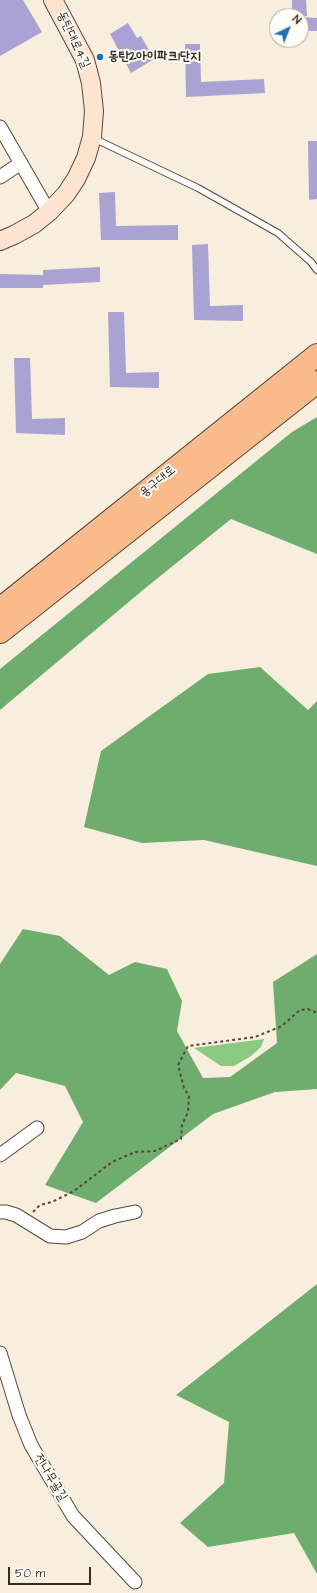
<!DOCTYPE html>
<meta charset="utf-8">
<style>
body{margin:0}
#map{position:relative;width:317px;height:1593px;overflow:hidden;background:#f8eede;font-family:"Architects Daughter",sans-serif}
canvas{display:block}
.north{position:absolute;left:269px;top:8px;width:40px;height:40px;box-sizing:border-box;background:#fdfcf7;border:1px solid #afa8a0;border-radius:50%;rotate:43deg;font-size:11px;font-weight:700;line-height:16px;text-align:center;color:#3b2a1e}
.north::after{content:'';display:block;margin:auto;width:14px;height:18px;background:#1f6fb2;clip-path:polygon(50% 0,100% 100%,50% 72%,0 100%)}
.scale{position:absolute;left:8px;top:1567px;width:83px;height:18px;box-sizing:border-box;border:2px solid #3b2a1e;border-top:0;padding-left:5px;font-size:12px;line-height:14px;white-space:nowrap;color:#3b2a1e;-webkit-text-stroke:3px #fdfcf7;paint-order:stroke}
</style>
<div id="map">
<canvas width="317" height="1593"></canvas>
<div class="north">N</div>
<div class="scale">50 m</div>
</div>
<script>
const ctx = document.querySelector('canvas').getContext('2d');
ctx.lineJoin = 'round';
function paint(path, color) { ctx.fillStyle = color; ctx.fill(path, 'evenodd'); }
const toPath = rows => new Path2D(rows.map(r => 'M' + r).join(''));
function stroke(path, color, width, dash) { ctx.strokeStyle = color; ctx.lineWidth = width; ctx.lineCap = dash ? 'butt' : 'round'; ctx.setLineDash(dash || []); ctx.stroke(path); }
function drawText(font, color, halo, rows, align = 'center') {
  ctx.font = font + ' "Architects Daughter","Poor Story",sans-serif'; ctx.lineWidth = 4; ctx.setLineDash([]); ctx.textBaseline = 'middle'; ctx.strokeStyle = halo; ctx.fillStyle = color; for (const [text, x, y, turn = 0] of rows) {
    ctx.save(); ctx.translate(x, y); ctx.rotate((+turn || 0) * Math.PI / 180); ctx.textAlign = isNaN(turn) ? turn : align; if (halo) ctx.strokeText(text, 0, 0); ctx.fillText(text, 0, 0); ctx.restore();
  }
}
const green = toPath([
 [264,1039,261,1047,251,1056,234,1066,221,1066,194,1048]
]);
const forest = toPath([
 [317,417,317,554,231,519,143,590,0,710,0,669,292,432],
 [260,667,308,710,317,701,317,866,204,840,142,843,84,827,101,751,208,674],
 [23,929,60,936,109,975,135,962,167,969,182,1001,177,1031,203,1078,230,1077,277,1043,273,982,317,954,317,1089,275,1092,213,1114,96,1203,45,1185,83,1122,65,1086,16,1073,0,1090,0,964],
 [317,1284,317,1574,294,1533,208,1547,180,1523,224,1483,229,1422,176,1395]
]);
const building = toPath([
 [0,0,23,0,42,32,0,56],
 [292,0,306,0,307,16,292,16],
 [301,17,317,18,317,31,301,31],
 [128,23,137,38,141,36,154,59,131,73,110,34],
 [185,44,200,44,201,82,264,79,265,93,186,97],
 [308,141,317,141,317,199,309,200],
 [115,192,116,226,178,225,178,240,101,240,99,193],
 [208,244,210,306,243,305,243,321,194,320,192,245],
 [100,267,100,282,43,285,43,288,0,288,0,274,43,275,43,270],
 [108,312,124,312,126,373,159,372,159,388,110,387],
 [14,358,30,358,32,419,65,418,65,435,16,433]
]);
const path = toPath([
 [33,1212,40,1205,52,1202,74,1191,112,1162,135,1152,155,1151,181,1139,182,1125,188,1112,189,1096,184,1088,178,1065,188,1046,255,1037,282,1026,300,1010,308,1009,317,1013]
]);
const lane = toPath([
 [93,138,198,188,278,233,311,262,317,270]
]);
const street = toPath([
 [0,127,49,212],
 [0,177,21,163],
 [0,1155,37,1128],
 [0,1212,6,1212,16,1215,50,1236,66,1237,82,1232,99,1221,115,1216,135,1212],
 [0,1353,19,1415,31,1445,73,1516,135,1582]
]);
const secondary = toPath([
 [0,241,14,235,34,224,49,212,66,194,76,179,86,158,92,137,94,111,91,83,85,60,53,0]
]);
const highway = toPath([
 [0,609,317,355],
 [0,632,317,382]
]);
const markers = [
 [100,57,4,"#1f6fb2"]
];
const streetNames = [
 ["동탄대로4길",73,40,65],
 ["용구대로",158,482,-39],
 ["전나무골길",50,1478,59]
];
const poiNames = [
 ["동탄2아이파크1단지",108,57]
];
paint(green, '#89c980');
paint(forest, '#6ead6e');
paint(building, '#a9a2d2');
stroke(lane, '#57473b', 8);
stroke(street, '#57473b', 15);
stroke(secondary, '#57473b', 20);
stroke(highway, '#57473b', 24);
stroke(path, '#57473b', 2, [3, 3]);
stroke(lane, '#fff', 6);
stroke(street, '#fff', 13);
stroke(secondary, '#fde4d1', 18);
stroke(highway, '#fabb8c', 22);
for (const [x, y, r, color] of markers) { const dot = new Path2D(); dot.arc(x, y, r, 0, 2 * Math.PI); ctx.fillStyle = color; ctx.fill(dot); stroke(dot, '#fdfcf7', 1.5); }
drawText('13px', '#3b2a1e', '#fdfcf7', streetNames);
drawText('bold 13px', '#3b2a1e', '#fdfcf7', poiNames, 'left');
</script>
